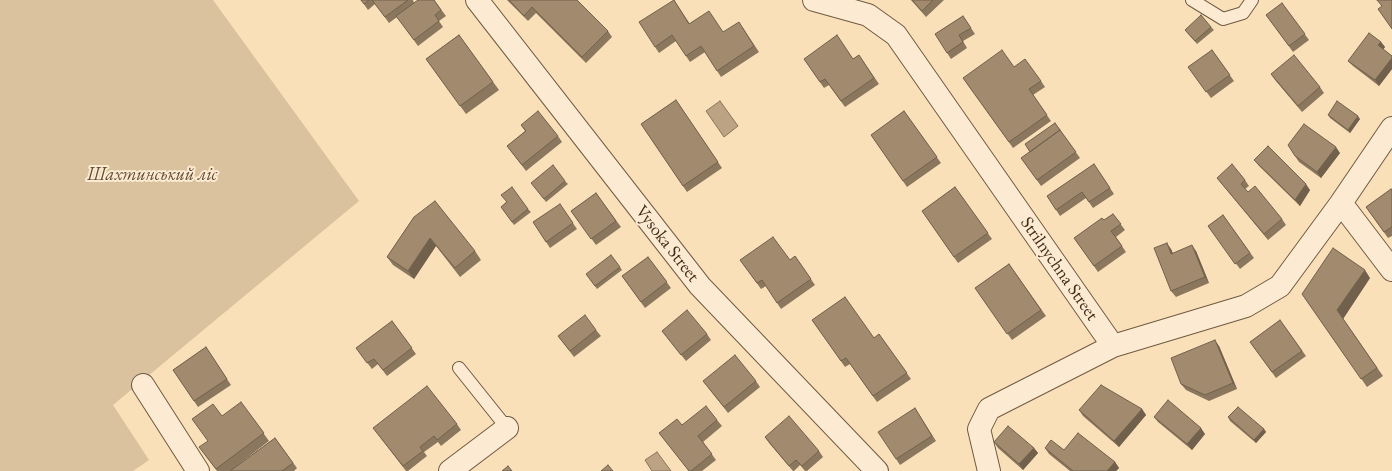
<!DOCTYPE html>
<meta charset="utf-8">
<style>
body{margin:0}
canvas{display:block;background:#fae0b9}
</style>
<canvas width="1392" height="471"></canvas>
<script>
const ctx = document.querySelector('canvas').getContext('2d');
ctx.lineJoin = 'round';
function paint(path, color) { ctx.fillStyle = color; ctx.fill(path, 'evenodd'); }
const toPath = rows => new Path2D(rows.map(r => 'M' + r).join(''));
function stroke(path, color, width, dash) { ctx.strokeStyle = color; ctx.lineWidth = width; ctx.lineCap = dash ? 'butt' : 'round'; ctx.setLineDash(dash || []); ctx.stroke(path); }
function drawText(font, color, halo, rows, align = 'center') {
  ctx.font = font + ' "EB Garamond",serif'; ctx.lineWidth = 4; ctx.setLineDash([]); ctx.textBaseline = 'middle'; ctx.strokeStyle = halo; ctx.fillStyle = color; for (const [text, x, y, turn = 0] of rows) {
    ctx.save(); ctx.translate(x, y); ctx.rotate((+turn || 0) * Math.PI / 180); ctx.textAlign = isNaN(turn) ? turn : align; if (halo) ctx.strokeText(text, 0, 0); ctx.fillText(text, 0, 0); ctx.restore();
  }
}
const green = toPath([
 [0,0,213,0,359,201,113,405,149,460,133,471,0,471]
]);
const water = toPath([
 [720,101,738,126,724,137,706,111,720,101],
 [657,452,671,471,652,471,645,460,657,452]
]);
const service = toPath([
 [1192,0,1223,19,1243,13,1252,0],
 [459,368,507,428]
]);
const minor = toPath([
 [477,0,700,286,877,471],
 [814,0,868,15,896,35,1113,346,1246,306,1280,286,1341,203,1392,128],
 [1341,203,1392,270],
 [143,385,198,471],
 [450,471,507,428],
 [989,471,979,429,989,409,1113,346]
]);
const wall = toPath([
 [361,0,413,0,414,3,434,0,446,16,439,21,443,27,418,46,397,17,389,23,375,4,368,10],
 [507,0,577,0,608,31,612,37,586,63,536,13,528,21],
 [674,0,690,24,723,32,743,28,759,52,721,77,705,52,690,62,676,41,659,53,655,47],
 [911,0,944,0,926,17],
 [1282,3,1309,40,1293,52,1266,15],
 [963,16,975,34,963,41,967,48,951,59,935,34],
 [1211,27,1214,30,1197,44,1185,30],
 [459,35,499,90,466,114,426,59],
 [1381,42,1385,47,1383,49,1392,56,1392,69,1379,86,1353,66,1348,61],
 [1212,50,1234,81,1211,98,1188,67],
 [859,55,879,84,845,107,829,85,824,88,804,59,853,59],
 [1014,67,1041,81,1045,87,1033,95,1051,121,1013,148,963,78],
 [1271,74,1320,87,1324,93,1302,112,1275,80],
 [676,100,722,168,687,192,641,124],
 [904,111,941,163,907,187,871,135],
 [1328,115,1360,119,1350,133,1330,118],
 [1055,123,1080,158,1041,186,1021,158,1030,152],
 [521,125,558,136,562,142,526,171,507,146,525,131],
 [1340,153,1321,178,1299,162,1295,156],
 [1254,160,1310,190,1300,206,1259,166],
 [1094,164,1114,194,1093,208,1086,198,1060,216,1047,196],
 [1217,178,1245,180,1249,186,1245,189,1248,192,1282,219,1286,225,1268,240,1221,183],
 [565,181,568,184,546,202,534,186],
 [955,187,992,239,958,263,922,211],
 [1392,190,1392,236,1388,238,1366,207],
 [596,193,621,227,596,245,571,211],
 [506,202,528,209,531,212,514,225,501,207],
 [560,204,577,229,550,248,533,222],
 [1113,214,1125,230,1116,237,1126,252,1098,272,1074,238,1104,220],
 [1223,215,1254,258,1240,269,1208,226],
 [414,217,475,251,481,260,460,277,436,246,414,279,393,265,387,257],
 [1171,249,1173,254,1196,251,1209,283,1176,297,1171,291],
 [795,256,815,285,781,309,766,286,761,289,740,260,790,260],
 [648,257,671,288,645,308,622,276],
 [1009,264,1046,316,1012,340,975,288],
 [620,267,622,270,597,289,586,274],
 [1370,278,1343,319,1383,376,1367,387,1302,294],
 [812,320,874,338,879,334,911,379,877,402,850,364,845,367],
 [1280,320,1306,356,1276,378,1250,342],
 [392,321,416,354,387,376,378,364,372,369,356,348],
 [596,330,601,336,574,357,558,336],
 [662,331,707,334,711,340,686,361],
 [1219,346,1237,389,1209,401,1186,390,1181,384],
 [206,347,231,385,198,407,173,370],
 [703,381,756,381,760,387,728,413],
 [241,402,269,441,230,471,217,471,205,455,208,441],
 [915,408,936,441,900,465,896,459],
 [1142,409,1146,415,1119,447,1083,416,1079,410],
 [1154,417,1205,434,1192,450,1158,422],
 [1228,417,1264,429,1266,432,1256,443,1230,421],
 [717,420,722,426,703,442,716,460,702,471,689,471,659,433,682,425],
 [457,424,461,430,441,446,438,442,424,452,427,456,408,471,406,471,373,428],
 [765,437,819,451,823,457,807,471,805,471,800,465,794,471,793,471,769,443],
 [275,438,297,468,294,471,230,471],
 [994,442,1034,448,1038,453,1023,470,998,448],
 [1045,448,1064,450,1115,462,1119,468,1116,471,1070,471,1049,454]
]);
const shadedWall = toPath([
 [1381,42,1385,47,1382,51,1378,45],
 [1392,58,1392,69,1379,86,1375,80],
 [1358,116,1360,119,1350,133,1348,130],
 [1336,147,1340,153,1321,178,1317,172],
 [1306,184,1310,190,1300,206,1295,200],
 [430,238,436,246,414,279,408,271],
 [1167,243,1171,249,1176,260,1171,254],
 [1192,245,1196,251,1209,283,1205,277],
 [1365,270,1370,278,1343,319,1383,376,1337,310],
 [1215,340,1219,346,1237,389,1233,383],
 [1142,409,1146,415,1119,447,1114,441],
 [1201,428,1205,434,1192,450,1187,444],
 [1264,429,1266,432,1256,443,1254,440],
 [1034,448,1038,453,1023,470,1019,464],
 [1115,462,1119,468,1116,471,1107,471]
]);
const building = toPath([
 [361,0,369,0,364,4,361,0],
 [372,0,408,0,385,17,372,0],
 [418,0,434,0,441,10,435,15,439,21,414,40,396,16,418,0],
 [509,0,577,0,608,31,582,57,532,7,524,16,509,0],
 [674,0,689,24,709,11,723,32,739,22,754,46,717,71,701,46,686,56,672,35,655,47,639,22,674,0],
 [912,0,933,0,922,11,912,0],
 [1377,0,1392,0,1392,29,1378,9,1382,6,1377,0],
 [1282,3,1305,34,1289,46,1266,15,1282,3],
 [1201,15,1211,27,1195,41,1185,30,1201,15],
 [963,16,971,28,959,35,963,42,947,53,935,34,963,16],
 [1369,33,1381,42,1378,45,1392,56,1392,58,1375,80,1348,61,1369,33],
 [459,35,493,82,460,106,426,59,459,35],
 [837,35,853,59,859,55,874,78,841,101,825,79,820,82,804,59,837,35],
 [1002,50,1014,67,1025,59,1041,81,1029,89,1047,115,1009,142,963,78,1002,50],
 [1212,50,1230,75,1206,92,1188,67,1212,50],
 [1294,55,1320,87,1298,106,1271,74,1294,55],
 [676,100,718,162,683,186,641,124,676,100],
 [1337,101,1358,116,1348,130,1328,115,1337,101],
 [538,111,558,136,522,165,507,146,526,131,521,125,538,111],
 [904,111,937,157,903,181,871,135,904,111],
 [1055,123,1060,130,1030,152,1025,144,1055,123],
 [1304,124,1336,147,1317,172,1295,156,1288,145,1304,124],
 [1060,130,1076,152,1037,180,1021,158,1060,130],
 [1268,146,1306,184,1295,200,1254,160,1268,146],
 [1094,164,1110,188,1089,202,1082,192,1056,210,1047,196,1094,164],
 [1232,164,1245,180,1241,184,1248,192,1255,186,1282,219,1264,234,1217,178,1232,164],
 [553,165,565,181,544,199,531,183,553,165],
 [512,187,528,209,512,222,501,207,507,202,501,195,512,187],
 [955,187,988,233,954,257,922,211,955,187],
 [1391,189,1392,190,1392,227,1384,232,1366,207,1391,189],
 [596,193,616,221,591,239,571,211,596,193],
 [435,201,475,251,455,268,430,238,408,271,387,257,414,217,435,201],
 [560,204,573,223,546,242,533,222,560,204],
 [1113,214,1121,224,1111,231,1122,246,1094,266,1074,238,1102,218,1104,220,1113,214],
 [1223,215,1250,253,1235,264,1208,226,1223,215],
 [773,237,790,260,795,256,811,279,777,303,762,280,757,283,740,260,773,237],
 [1167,243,1171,254,1192,245,1205,277,1171,291,1154,248,1167,243],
 [1333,248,1365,270,1337,310,1377,368,1361,379,1302,294,1333,248],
 [611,255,620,267,595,286,586,274,611,255],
 [648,257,667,282,641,302,622,276,648,257],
 [1009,264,1041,310,1007,334,975,288,1009,264],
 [845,297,874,338,879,334,907,373,873,396,846,358,841,361,812,320,845,297],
 [687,310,707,334,681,355,662,331,687,310],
 [585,315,596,330,570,351,558,336,585,315],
 [1280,320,1302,351,1272,372,1250,342,1280,320],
 [392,321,412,348,383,370,374,359,367,363,356,348,392,321],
 [1215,340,1233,383,1205,395,1181,384,1171,358,1215,340],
 [206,347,227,379,194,401,173,370,206,347],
 [735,355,756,381,724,407,703,381,735,355],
 [1101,385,1142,409,1114,441,1079,410,1101,385],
 [427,386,457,424,437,440,434,436,420,447,423,451,403,466,373,428,427,386],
 [1168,400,1201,428,1187,444,1154,417,1168,400],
 [241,402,264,433,216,469,199,447,208,441,192,419,213,404,222,416,241,402],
 [706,406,717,420,698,436,712,454,691,471,689,471,659,433,677,419,682,425,706,406],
 [1238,407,1264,429,1254,440,1228,417,1238,407],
 [915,408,932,436,896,459,878,432,915,408],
 [789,416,819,451,802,466,796,460,789,466,765,437,789,416],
 [1008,426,1034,448,1019,464,994,442,1008,426],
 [1078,433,1115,462,1107,471,1073,471,1045,448,1051,440,1064,450,1078,433],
 [275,438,293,463,282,471,230,471,275,438],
 [608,465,613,471,601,471,608,465],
 [508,466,512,471,502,471,508,466]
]);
const parkNames = [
 ["Шахтинський ліс",152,175]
];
const streetNames = [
 ["Vysoka Street",667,244,52],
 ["Strilnychna Street",1059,269,55]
];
paint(green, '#dbc29e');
paint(water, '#bba383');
stroke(water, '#8a7459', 1);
stroke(service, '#6f5a42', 14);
stroke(minor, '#6f5a42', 24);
stroke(service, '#fcebd2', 12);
stroke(minor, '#fcebd2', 22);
paint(wall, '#8a775e');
paint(shadedWall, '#71614c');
paint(building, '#a18a6d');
stroke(building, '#71614c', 1);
drawText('italic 18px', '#604b34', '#fcebd2', parkNames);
drawText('18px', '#412d1a', '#fcebd2', streetNames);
</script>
